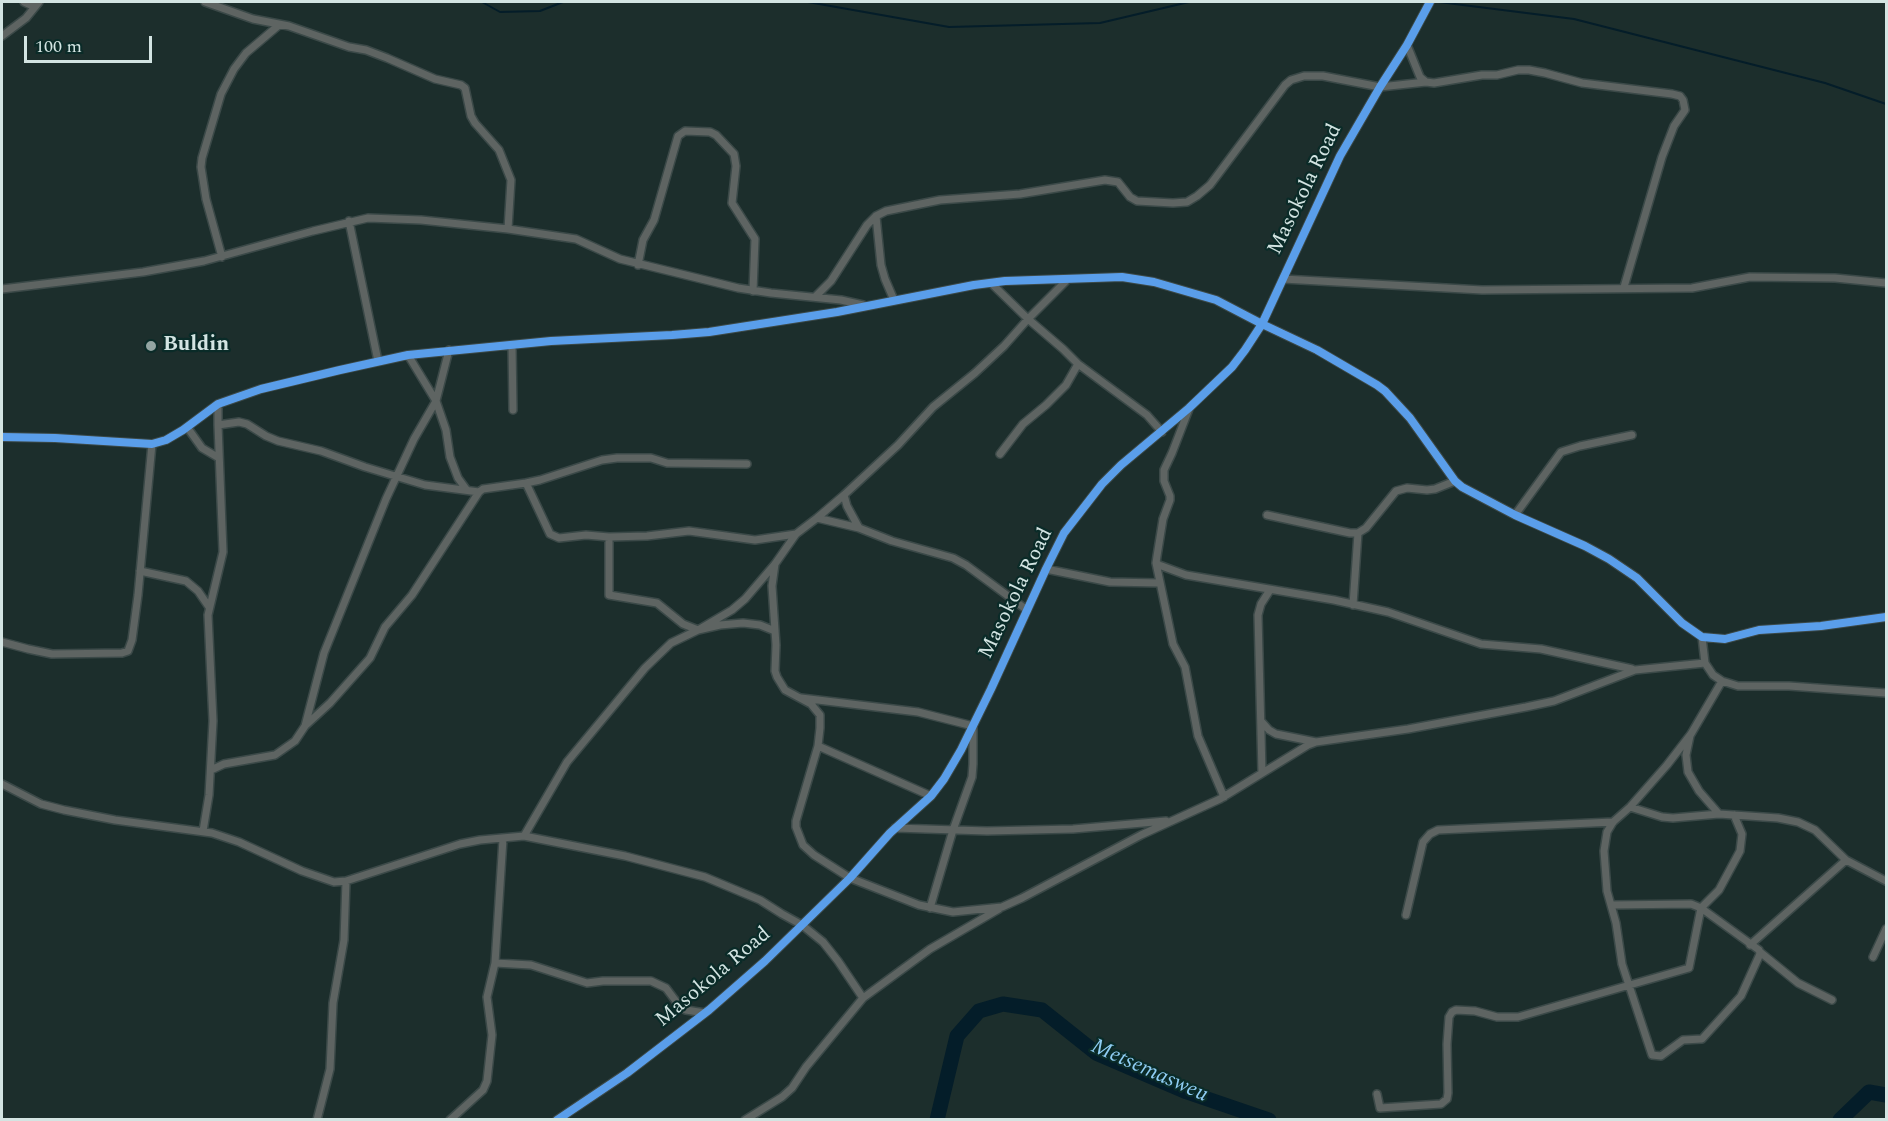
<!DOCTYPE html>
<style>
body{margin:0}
#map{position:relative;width:1888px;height:1121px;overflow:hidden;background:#1c2e2c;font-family:Spectral,serif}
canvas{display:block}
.frame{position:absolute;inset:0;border:3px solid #d3e4e2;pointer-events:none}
.scale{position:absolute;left:24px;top:36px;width:128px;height:27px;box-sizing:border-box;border:3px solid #d3e4e2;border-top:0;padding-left:8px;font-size:18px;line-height:21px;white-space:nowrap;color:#d3e4e2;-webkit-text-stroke:4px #0a2b28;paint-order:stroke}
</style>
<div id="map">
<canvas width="1888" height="1121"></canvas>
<div class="frame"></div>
<div class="scale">100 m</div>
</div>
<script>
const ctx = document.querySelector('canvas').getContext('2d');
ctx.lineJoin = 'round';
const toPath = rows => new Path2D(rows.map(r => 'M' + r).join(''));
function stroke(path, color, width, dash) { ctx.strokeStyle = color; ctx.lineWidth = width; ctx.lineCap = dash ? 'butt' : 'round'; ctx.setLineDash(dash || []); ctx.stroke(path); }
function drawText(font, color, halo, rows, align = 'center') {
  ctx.font = font + ' Spectral,serif'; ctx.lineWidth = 4.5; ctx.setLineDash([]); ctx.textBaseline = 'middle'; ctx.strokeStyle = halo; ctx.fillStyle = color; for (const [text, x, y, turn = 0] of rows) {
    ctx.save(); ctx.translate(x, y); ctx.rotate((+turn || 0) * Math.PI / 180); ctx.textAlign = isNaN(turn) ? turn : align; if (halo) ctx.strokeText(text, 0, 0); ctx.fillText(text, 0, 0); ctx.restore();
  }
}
const stream = toPath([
 [482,2,500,12,540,11,563,2],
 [808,2,949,27,1100,23,1189,2],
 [1439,2,1574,19,1825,83,1886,104]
]);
const river = toPath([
 [937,1120,957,1036,979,1011,1003,1004,1042,1010,1096,1053,1187,1092,1269,1120],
 [1840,1120,1869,1092,1886,1095]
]);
const minor = toPath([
 [24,2,35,7],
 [205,2,253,19,289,26,349,47,366,50,387,58,435,79,461,85,465,88,471,116,475,123,499,150,511,180,508,229,576,239,620,259,738,288,771,293,841,300,863,305],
 [2,36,26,18,39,2],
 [1407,45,1420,77,1426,82,1434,83,1482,75,1497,75,1518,70,1529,70,1545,73,1582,83,1672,94,1680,96,1683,100,1685,110,1674,126,1662,157,1624,287],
 [876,216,881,265,885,279,894,300],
 [349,221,378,361],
 [222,257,206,199,201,167,202,158,221,94,234,69,246,53,279,25],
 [638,265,643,240,654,220,678,136,685,131,710,132,716,135,734,154,736,166,732,203,755,239,753,291],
 [1283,279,1482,290,1692,288,1750,277,1835,278,1886,283],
 [991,283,1028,319,1063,349,1078,364,1147,415,1162,432],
 [2,289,143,272,204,261,313,231,368,218,421,220,508,229],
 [815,297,831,281,867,225,876,216,886,211,940,200,1020,194,1105,180,1118,182,1130,197,1137,201,1173,203,1187,202,1197,196,1210,185,1285,85,1291,80,1304,76,1323,76,1380,87,1426,82],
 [512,345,513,410],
 [408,355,436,401,446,430,450,457,458,478,466,489],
 [218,404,218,425,239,422,247,424,266,436,278,441,321,451,365,467,425,485,479,492,483,489,526,483,550,534,559,538,586,535,609,537,647,536,689,531,755,540,796,534],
 [1189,409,1172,453,1164,470,1164,481,1170,496,1170,500,1163,519,1157,556,1156,563,1159,565,1186,575,1334,600,1388,612,1481,644,1541,649,1632,669],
 [187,427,202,448,219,458],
 [2,437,55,438,152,444,166,440,183,430,218,404,261,389,340,370,408,355,551,341,672,335,709,332,837,312,974,285,1005,281,1122,277,1154,282,1216,300,1262,324,1317,350,1377,385,1385,391,1410,418,1455,481,1462,487,1515,515,1585,546,1609,559,1637,578,1682,623,1702,637,1725,639,1759,630,1821,626,1886,617],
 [1000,454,1023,424,1046,405,1066,385,1078,364],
 [526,483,540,480,602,460,617,458,651,458,667,463,747,464],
 [844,495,817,518,859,528],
 [1267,515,1350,533,1358,533,1366,528,1396,491,1407,488,1427,490,1435,489,1455,481],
 [1515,515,1561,452,1580,446,1632,435],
 [609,537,609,595,657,603,683,624,698,630,732,610,745,599,775,564,796,534,817,518],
 [1156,563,1173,644,1185,667,1198,736,1224,797],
 [775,564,772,586,776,645,775,671,777,677,785,690,811,704,820,715,820,728,818,746,931,796],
 [1046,569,1110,582,1160,583],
 [140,571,186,581,198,591,209,607],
 [1353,605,1358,533],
 [1027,610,966,565,953,558,892,541,859,528,847,506,844,495,898,445,933,407,975,373,1004,346,1028,319,1068,279],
 [2,642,28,649,52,654,122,653,128,651,132,640,138,595,152,444],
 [1705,663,1713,675,1722,681,1738,686,1789,686,1886,693],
 [801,698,918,712,973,726,973,764,972,777,953,830,930,908],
 [1261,721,1269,730,1276,734,1316,742],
 [306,725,330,703,370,658,385,627,412,595,479,492],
 [1690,736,1686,755,1688,772,1699,791,1719,814,1778,818,1798,822,1815,830,1846,860,1886,881],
 [818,746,796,821,796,827,803,845,814,855,850,878,919,905,953,912,1002,907,1022,898,1141,835,1220,799,1308,745,1316,742,1408,729,1526,707,1554,701,1635,670,1705,663,1702,637],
 [211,770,224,764,275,755,295,741,305,726,324,653,386,499,414,439,436,401,449,350],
 [1262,773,1258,615,1261,604,1270,590],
 [2,784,41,804,64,810,115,820,212,833,239,842,302,871,334,882,346,881,460,844,480,840,524,836,625,856,705,877,760,900,782,914,802,925,823,942,838,961,863,998,806,1067,792,1088,782,1097,745,1120],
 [1630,807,1662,817,1673,818,1719,814],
 [895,828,987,831,1073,829,1166,821],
 [203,831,209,795,213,721,208,615,223,552,218,425],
 [524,836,567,762,645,668,671,643,698,630,720,625,743,623,760,625,775,631],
 [1611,905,1691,904,1701,908,1759,950,1760,954,1741,996,1702,1039,1683,1040,1661,1056,1652,1055,1622,964,1616,923,1607,891,1604,851,1607,832,1613,822,1630,807,1667,765,1691,734,1722,681],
 [1406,915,1423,842,1430,834,1438,830,1613,822],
 [1750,945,1846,860],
 [1760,952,1798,983,1832,1000],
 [1873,957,1886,929],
 [495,963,531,965,587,983,603,981,651,981,666,988,681,1008,686,1010,705,1013],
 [863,998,930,949,999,909],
 [1377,1094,1380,1108,1441,1104,1447,1099,1448,1093,1447,1044,1449,1017,1452,1012,1456,1010,1475,1011,1497,1017,1518,1017,1689,968,1701,908,1719,890,1740,851,1742,834,1734,815],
 [317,1120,330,1069,333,1003,344,940,346,881],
 [450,1120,483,1090,487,1081,492,1035,487,997,495,963,503,839],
 [557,1120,627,1073,709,1010,765,961,850,878,890,833,931,796,944,779,961,750,991,689,1046,569,1064,533,1102,484,1121,465,1189,408,1232,367,1245,350,1262,324,1340,156,1380,87,1407,45,1430,2]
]);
const cycleway = toPath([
 [2,437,55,438,152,444,166,440,183,430,218,404,261,389,340,370,408,355,551,341,672,335,709,332,837,312,974,285,1005,281,1122,277,1154,282,1216,300,1262,324,1317,350,1377,385,1385,391,1410,418,1455,481,1462,487,1515,515,1585,546,1609,559,1637,578,1682,623,1702,637,1725,639,1759,630,1821,626,1886,617],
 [557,1120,627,1073,709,1010,765,961,850,878,890,833,931,796,944,779,961,750,991,689,1046,569,1064,533,1102,484,1121,465,1189,408,1232,367,1245,350,1262,324,1340,156,1380,87,1407,45,1430,2]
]);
const markers = [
 [151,346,6,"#93a4a2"]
];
const streetNames = [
 ["Masokola Road",1306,190,-64],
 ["Masokola Road",1017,594,-64],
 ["Masokola Road",714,978,-40]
];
const poiNames = [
 ["Buldin",163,346]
];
const waterNames = [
 ["Metsemasweu",1149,1072,24]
];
stroke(stream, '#041d29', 2);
stroke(river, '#041d29', 15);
stroke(minor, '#3b4948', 10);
stroke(minor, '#5e6462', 7);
stroke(cycleway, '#5a9eea', 8);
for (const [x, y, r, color] of markers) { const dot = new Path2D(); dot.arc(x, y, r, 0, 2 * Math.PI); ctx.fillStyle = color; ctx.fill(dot); stroke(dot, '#0a2b28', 2); }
drawText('21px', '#d3e4e2', '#0a2b28', streetNames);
drawText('bold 21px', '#d3e4e2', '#0a2b28', poiNames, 'left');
drawText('italic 22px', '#8eccf2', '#0a2b28', waterNames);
</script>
